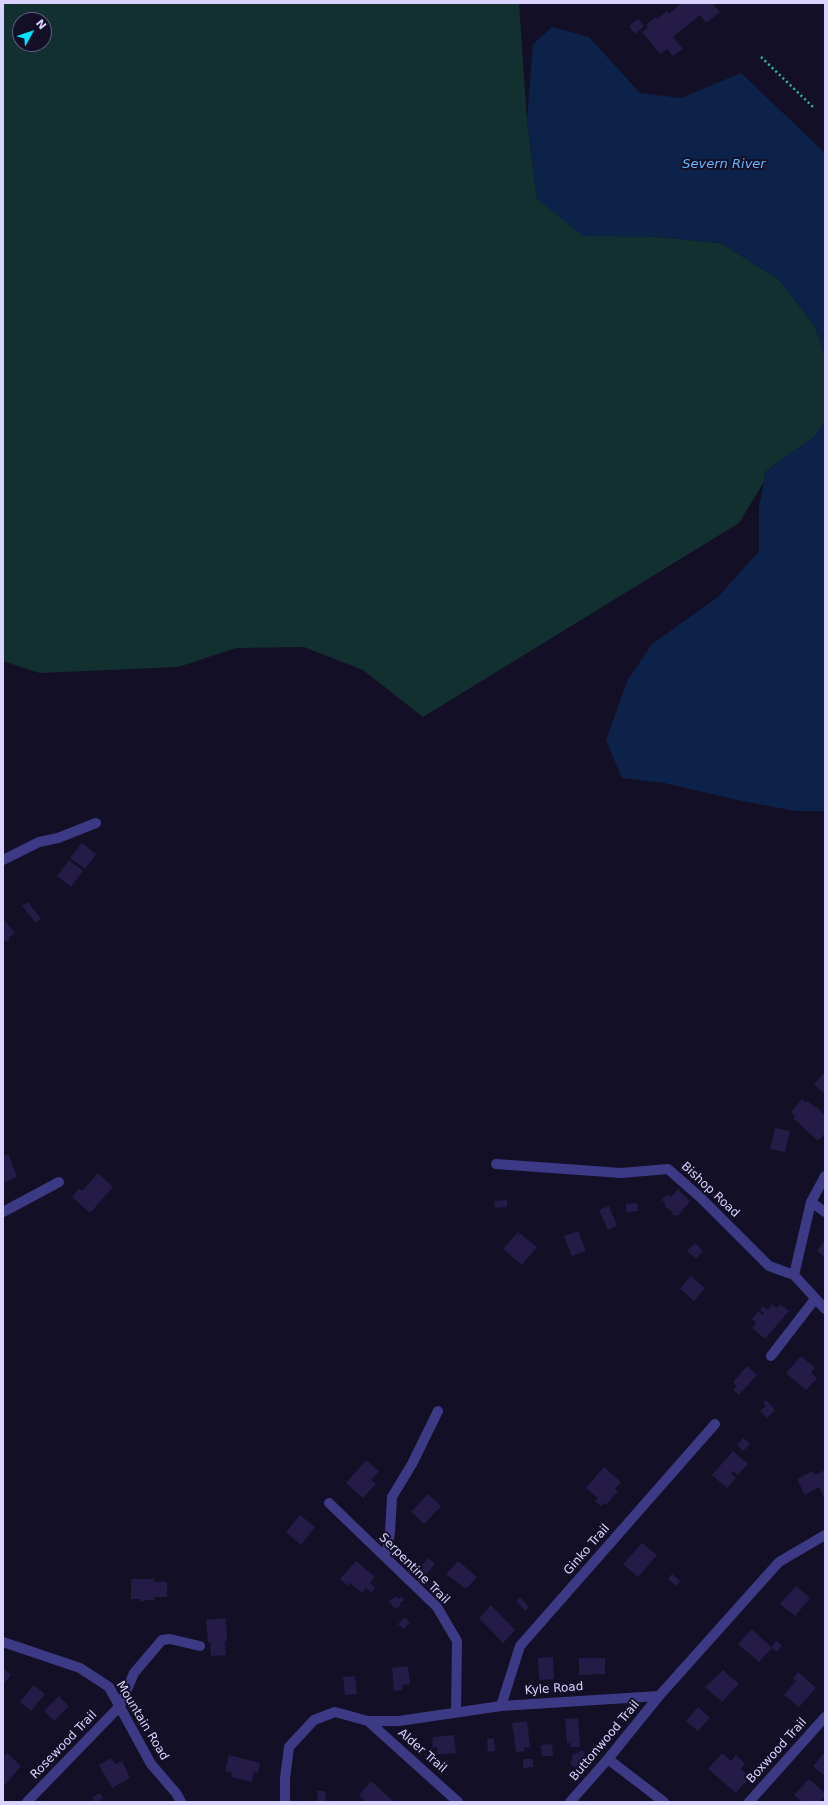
<!DOCTYPE html>
<style>
body{margin:0}
#map{position:relative;width:828px;height:1805px;overflow:hidden;background:#130f26;font-family:"DejaVu Sans",sans-serif}
canvas{display:block}
.frame{position:absolute;inset:0;border:4px solid #d9d4ff;pointer-events:none}
.north{position:absolute;left:12px;top:12px;width:40px;height:40px;box-sizing:border-box;background:#130f26;border:1px solid #625e7d;border-radius:50%;rotate:50deg;font-size:11px;font-weight:700;line-height:16px;text-align:center;color:#d9d4ff}
.north::after{content:'';display:block;margin:auto;width:14px;height:18px;background:#00e5ff;clip-path:polygon(50% 0,100% 100%,50% 72%,0 100%)}
</style>
<div id="map">
<canvas width="828" height="1805"></canvas>
<div class="frame"></div>
<div class="north">N</div>
</div>
<script>
const ctx = document.querySelector('canvas').getContext('2d');
ctx.lineJoin = 'round';
function paint(path, color) { ctx.fillStyle = color; ctx.fill(path, 'evenodd'); }
const toPath = rows => new Path2D(rows.map(r => 'M' + r).join(''));
function stroke(path, color, width, dash) { ctx.strokeStyle = color; ctx.lineWidth = width; ctx.lineCap = dash ? 'butt' : 'round'; ctx.setLineDash(dash || []); ctx.stroke(path); }
function drawText(font, color, halo, rows, align = 'center') {
  ctx.font = font + ' "DejaVu Sans",sans-serif'; ctx.lineWidth = 4; ctx.setLineDash([]); ctx.textBaseline = 'middle'; ctx.strokeStyle = halo; ctx.fillStyle = color; for (const [text, x, y, turn = 0] of rows) {
    ctx.save(); ctx.translate(x, y); ctx.rotate((+turn || 0) * Math.PI / 180); ctx.textAlign = isNaN(turn) ? turn : align; if (halo) ctx.strokeText(text, 0, 0); ctx.fillText(text, 0, 0); ctx.restore();
  }
}
const green = toPath([
 [3,3,519,3,527,120,537,199,657,237,721,243,779,280,815,326,825,356,825,421,815,436,766,471,764,482,739,523,423,717,363,670,304,647,236,648,178,667,40,673,3,661],
 [20,20,44,20,44,44,20,44]
]);
const water = toPath([
 [552,27,589,37,640,93,681,98,741,73,825,153,825,356,815,326,779,280,721,243,657,237,583,236,537,199,527,120,533,44],
 [825,421,825,811,795,811,742,801,664,783,622,778,606,740,627,681,652,644,718,597,759,551,759,507,766,471,815,436]
]);
const building = toPath([
 [681,3,716,3,714,5,720,12,706,23,700,15,673,37,683,49,673,56,667,49,660,54,642,32,648,28,646,25,656,17,657,19,667,11,669,14],
 [638,19,644,26,635,34,629,26],
 [82,843,96,854,85,869,70,858],
 [69,860,83,871,71,887,57,876],
 [28,902,41,919,36,923,22,906],
 [3,919,15,933,8,938,10,940,7,942,5,940,3,942],
 [825,1071,825,1094,814,1085],
 [802,1099,806,1102,808,1101,816,1108,817,1107,825,1116,825,1133,818,1141,793,1118,795,1116,791,1112],
 [775,1128,790,1131,785,1152,770,1149],
 [8,1154,17,1177,3,1183,3,1156],
 [98,1173,113,1187,90,1213,72,1197,79,1189,82,1191],
 [678,1189,690,1201,678,1216,676,1215,675,1216,672,1214,673,1212,664,1206,666,1204,662,1200,667,1194,671,1197],
 [507,1200,507,1207,495,1208,494,1201],
 [637,1203,638,1211,626,1212,626,1204],
 [609,1206,617,1226,608,1230,599,1210],
 [578,1231,586,1251,572,1256,564,1236],
 [518,1232,537,1247,522,1265,503,1249],
 [825,1240,825,1257,817,1251],
 [695,1243,703,1251,696,1259,687,1251],
 [691,1276,705,1288,694,1301,680,1289],
 [772,1304,777,1308,780,1304,789,1311,765,1339,752,1328,756,1323,752,1319,758,1311,763,1315,764,1313,760,1310,763,1306,768,1310],
 [801,1356,815,1368,811,1373,817,1378,806,1390,786,1373],
 [747,1366,757,1375,739,1395,733,1390,737,1386,733,1382],
 [766,1400,775,1410,767,1418,760,1411,766,1406,763,1403],
 [743,1438,750,1444,743,1451,737,1445],
 [733,1451,748,1464,738,1475,733,1471,731,1473,736,1478,727,1488,712,1475],
 [366,1460,379,1471,371,1480,376,1484,363,1498,346,1483],
 [604,1467,621,1482,615,1489,618,1491,606,1505,604,1503,601,1506,595,1501,598,1498,586,1488],
 [825,1470,825,1499,819,1487,805,1495,797,1479,813,1471,815,1475],
 [428,1494,441,1506,424,1524,411,1512],
 [300,1515,315,1527,301,1545,286,1532],
 [642,1543,657,1555,638,1577,623,1564],
 [428,1558,435,1564,422,1579,418,1575,424,1568,422,1566],
 [356,1561,375,1577,370,1583,376,1588,371,1592,366,1588,362,1593,350,1583,348,1586,340,1579],
 [458,1561,477,1577,466,1589,446,1574],
 [672,1574,680,1581,676,1586,668,1579],
 [131,1579,154,1579,154,1582,167,1582,167,1597,154,1597,154,1600,145,1600,145,1601,140,1602,140,1599,131,1599],
 [796,1586,810,1598,795,1616,780,1604],
 [396,1596,398,1599,402,1596,404,1600,400,1603,401,1605,395,1609,389,1601],
 [520,1597,529,1607,525,1611,516,1601],
 [491,1605,515,1630,503,1643,479,1618],
 [405,1617,410,1623,403,1629,398,1624],
 [226,1618,227,1641,225,1641,226,1655,211,1656,210,1642,208,1642,206,1620],
 [752,1629,772,1648,759,1662,738,1644],
 [777,1641,782,1646,777,1652,771,1647],
 [553,1657,554,1679,539,1680,538,1658],
 [579,1658,605,1658,605,1674,579,1675],
 [408,1666,410,1684,402,1685,403,1690,394,1691,392,1668],
 [3,1668,11,1675,3,1684],
 [723,1670,739,1684,722,1702,705,1687],
 [798,1672,816,1688,799,1707,784,1695,796,1681,793,1678],
 [355,1676,357,1694,345,1695,343,1677],
 [34,1685,45,1694,31,1711,20,1702],
 [59,1696,69,1706,54,1721,44,1711],
 [698,1707,710,1718,698,1731,686,1721],
 [578,1718,580,1747,570,1747,570,1743,567,1743,565,1719],
 [527,1721,530,1747,524,1747,525,1751,516,1752,512,1723],
 [454,1735,456,1753,437,1755,437,1747,432,1748,433,1737],
 [494,1738,495,1751,488,1752,487,1739],
 [552,1744,553,1756,542,1756,541,1745],
 [583,1750,588,1764,577,1769,574,1766,572,1767,570,1762,573,1759,572,1755],
 [825,1752,825,1776,813,1766],
 [7,1753,21,1766,5,1785,3,1783,3,1758],
 [722,1753,731,1761,736,1755,745,1764,741,1769,750,1777,736,1793,708,1769],
 [229,1755,260,1763,258,1773,254,1772,252,1782,231,1777,232,1773,225,1771],
 [111,1758,115,1764,122,1761,130,1778,112,1788,99,1765],
 [523,1759,533,1759,533,1767,523,1768],
 [809,1779,825,1793,825,1796,820,1802,802,1802,794,1795],
 [371,1781,393,1801,392,1802,366,1802,359,1795],
 [317,1791,325,1791,326,1802,318,1802],
 [100,1793,103,1798,95,1802,92,1797]
]);
const path = toPath([
 [761,57,813,107]
]);
const minor = toPath([
 [3,860,39,842,58,838,96,823],
 [496,1164,621,1173,668,1169,701,1198,769,1266,794,1275,825,1309],
 [811,1202,825,1212],
 [3,1212,59,1182],
 [794,1275,811,1202,825,1176],
 [771,1356,815,1299],
 [329,1503,437,1607,457,1641,456,1713],
 [386,1558,390,1532,392,1497,412,1464,438,1411],
 [3,1642,80,1668,109,1687,151,1764,176,1793,181,1802],
 [501,1706,520,1646,715,1424],
 [368,1721,458,1802],
 [608,1759,664,1802],
 [27,1802,120,1706,134,1673,162,1640,170,1639,200,1646],
 [285,1802,285,1778,289,1747,314,1720,335,1712,368,1721,399,1721,501,1706,659,1696],
 [570,1802,608,1759,659,1696,779,1562,825,1535],
 [749,1802,825,1717]
]);
const streetNames = [
 ["Bishop Road",710,1190,43],
 ["Ginko Trail",587,1550,-49],
 ["Serpentine Trail",414,1569,45],
 ["Kyle Road",554,1689,-4],
 ["Mountain Road",142,1721,59],
 ["Buttonwood Trail",605,1741,-50],
 ["Rosewood Trail",64,1745,-46],
 ["Alder Trail",422,1751,41],
 ["Boxwood Trail",777,1751,-48]
];
const waterNames = [
 ["Severn River",724,165]
];
paint(green, '#12302f');
paint(water, '#0c2248');
paint(building, '#241b47');
stroke(path, '#2fb8b0', 2.5, [2, 3]);
stroke(minor, '#3d3a85', 10);
drawText('12px', '#d9d4ff', '#130f26', streetNames);
drawText('italic 13px', '#62b6ff', '#130f26', waterNames);
</script>
